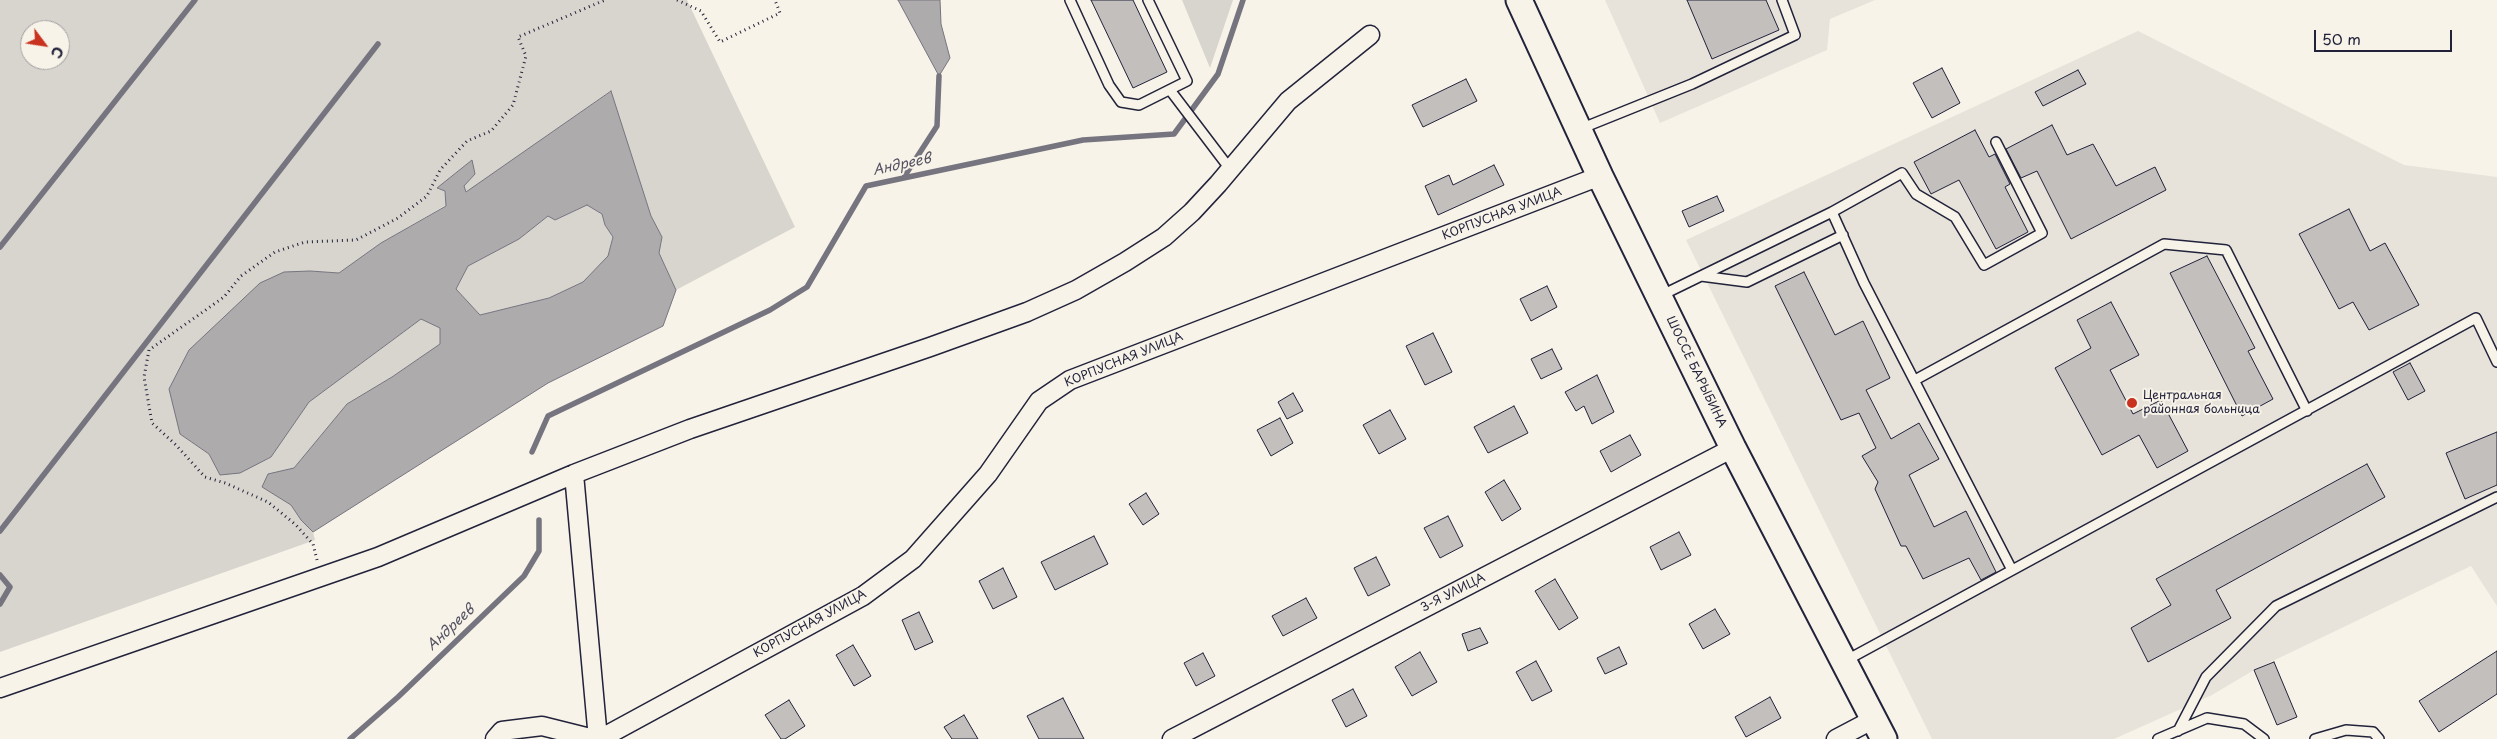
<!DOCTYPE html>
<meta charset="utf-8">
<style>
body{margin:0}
#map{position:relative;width:2497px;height:739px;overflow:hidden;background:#f7f3e8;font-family:"Playpen Sans",sans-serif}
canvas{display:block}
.north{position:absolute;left:20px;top:20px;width:50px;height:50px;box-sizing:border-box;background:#f7f3e8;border:1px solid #a29fa3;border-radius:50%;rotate:121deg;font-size:14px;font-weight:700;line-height:20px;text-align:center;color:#22223b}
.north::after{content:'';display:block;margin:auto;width:18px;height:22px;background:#c8321e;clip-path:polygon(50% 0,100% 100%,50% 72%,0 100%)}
.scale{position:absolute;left:2314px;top:30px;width:138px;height:22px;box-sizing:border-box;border:2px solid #22223b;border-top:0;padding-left:6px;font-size:15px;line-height:18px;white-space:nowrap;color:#22223b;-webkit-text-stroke:4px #f7f3e8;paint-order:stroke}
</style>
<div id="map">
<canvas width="2497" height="739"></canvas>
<div class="north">С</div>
<div class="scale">50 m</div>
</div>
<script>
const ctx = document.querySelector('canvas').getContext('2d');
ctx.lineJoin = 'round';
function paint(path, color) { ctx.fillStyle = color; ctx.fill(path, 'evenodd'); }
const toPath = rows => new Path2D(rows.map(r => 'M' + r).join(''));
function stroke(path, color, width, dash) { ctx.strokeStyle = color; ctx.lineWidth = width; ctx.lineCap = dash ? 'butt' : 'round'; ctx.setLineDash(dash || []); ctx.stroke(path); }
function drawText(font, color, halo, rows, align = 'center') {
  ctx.font = font + ' "Playpen Sans",sans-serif'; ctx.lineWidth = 4; ctx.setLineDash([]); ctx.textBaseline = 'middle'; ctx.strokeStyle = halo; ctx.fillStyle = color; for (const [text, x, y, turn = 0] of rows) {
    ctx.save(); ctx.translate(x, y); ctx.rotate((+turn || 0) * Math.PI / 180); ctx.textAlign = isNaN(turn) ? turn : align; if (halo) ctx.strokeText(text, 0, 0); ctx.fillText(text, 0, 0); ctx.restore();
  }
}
const built = toPath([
 [1605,0,1875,0,1830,19,1827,50,1660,123],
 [2138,31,2404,165,2497,177,2497,606,2471,566,2254,670,2212,695,2114,739,1932,739,1686,240]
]);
const green = toPath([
 [0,0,687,0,795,227,676,290,659,253,662,237,651,216,610,91,466,193,464,186,475,174,471,161,437,189,445,191,446,205,381,243,339,273,310,271,180,434,209,454,220,475,271,457,309,402,421,319,440,328,440,344,392,377,347,404,294,468,262,487,291,505,301,520,313,532,315,540,0,652],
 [30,30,60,30,60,60,30,60],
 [1182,0,1233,0,1210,68],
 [587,205,602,214,605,225,613,237,609,256,583,282,549,298,480,315,456,289,468,266,519,239,548,216,555,220]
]);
const water = toPath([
 [898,0,940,0,941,24,950,58,939,76,898,0],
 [611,91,651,216,662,237,659,253,676,290,663,326,548,383,313,532,301,520,291,505,262,487,268,474,294,468,347,404,392,377,440,344,440,328,421,319,309,402,271,457,240,473,220,475,209,454,180,434,169,389,189,350,260,283,284,272,310,271,339,273,381,243,446,206,445,191,437,188,472,160,475,174,464,186,466,192,611,91],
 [587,205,602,214,605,225,613,237,608,256,583,282,549,298,480,315,456,289,468,266,519,239,548,216,555,220,587,205]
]);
const stream = toPath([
 [904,177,937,126,939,76],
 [0,247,195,0],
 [532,452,548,416,770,310,807,287,866,186,1083,140,1174,134,1218,74,1243,0],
 [0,531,378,44],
 [0,575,10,587,0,604],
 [350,739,398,697,524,576,539,551,539,520]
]);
const building = toPath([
 [1091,0,1133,0,1167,72,1133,88,1091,0],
 [1687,0,1766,0,1779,30,1712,59,1687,0],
 [1942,68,1960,103,1932,118,1913,83,1942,68],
 [2078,70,2086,84,2043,106,2035,92,2078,70],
 [1466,79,1477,101,1423,127,1412,105,1466,79],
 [2052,125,2067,155,2093,144,2116,186,2155,167,2166,190,2071,239,2037,171,2021,178,2006,149,2052,125],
 [1975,130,1989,157,1995,154,2010,184,2005,187,2028,232,1996,249,1959,180,1931,194,1914,162,1975,130],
 [1494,165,1504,185,1438,215,1425,186,1449,175,1453,185,1494,165],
 [1717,196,1724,211,1689,227,1682,211,1717,196],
 [2349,209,2370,251,2385,243,2419,305,2369,330,2353,302,2339,309,2299,234,2349,209],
 [2207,256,2255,348,2248,351,2273,399,2242,416,2170,273,2207,256],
 [1804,272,1835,335,1863,321,1890,378,1866,390,1891,439,1919,423,1939,459,1909,475,1934,527,1966,511,1996,572,1981,580,1969,558,1923,579,1906,546,1901,546,1875,489,1878,482,1862,456,1876,448,1859,413,1841,420,1775,286,1804,272],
 [1547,286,1557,307,1531,321,1520,299,1547,286],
 [2111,302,2139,355,2110,370,2133,414,2161,400,2188,451,2157,468,2139,435,2102,455,2055,368,2091,348,2077,320,2111,302],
 [1433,333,1452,372,1425,385,1406,346,1433,333],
 [1552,349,1562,369,1541,379,1531,359,1552,349],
 [2410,363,2425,391,2408,400,2393,372,2410,363],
 [1597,375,1614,412,1592,424,1584,406,1576,411,1565,392,1597,375],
 [1293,393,1303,411,1287,419,1278,402,1293,393],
 [1514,406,1528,433,1488,453,1474,427,1514,406],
 [1390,410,1406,439,1379,454,1363,425,1390,410],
 [1280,418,1293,443,1271,456,1257,430,1280,418],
 [2497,432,2497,485,2465,499,2446,453,2497,432],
 [1630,435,1641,455,1611,472,1600,451,1630,435],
 [2367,464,2385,497,2216,590,2231,618,2148,662,2131,628,2171,605,2156,579,2367,464],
 [1504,480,1521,509,1502,521,1485,492,1504,480],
 [1146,493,1159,514,1143,525,1129,504,1146,493],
 [1448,516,1463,546,1440,558,1424,528,1448,516],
 [1679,532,1691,555,1661,570,1650,547,1679,532],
 [1094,536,1108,564,1055,590,1041,562,1094,536],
 [1376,557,1390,585,1368,596,1354,568,1376,557],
 [1003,568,1017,597,993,609,979,581,1003,568],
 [1555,579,1578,618,1559,630,1535,591,1555,579],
 [1306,598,1317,618,1283,636,1272,616,1306,598],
 [1715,609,1730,634,1703,649,1689,624,1715,609],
 [919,612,933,642,915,650,902,620,919,612],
 [1480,628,1488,643,1468,651,1462,634,1480,628],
 [853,645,871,676,854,686,836,655,853,645],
 [1619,647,1627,664,1605,674,1597,658,1619,647],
 [2497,651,2497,694,2439,732,2419,701,2497,651],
 [1420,652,1437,682,1412,696,1395,667,1420,652],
 [1203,653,1215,676,1196,686,1184,663,1203,653],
 [1536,661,1552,691,1532,701,1516,672,1536,661],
 [2274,662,2297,717,2277,725,2254,670,2274,662],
 [1353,689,1367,716,1346,727,1332,700,1353,689],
 [1770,697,1781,718,1746,737,1735,717,1770,697],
 [1063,698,1084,739,1039,739,1027,716,1063,698],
 [789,700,805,726,785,739,781,739,765,715,789,700],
 [964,715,978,739,952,739,944,727,964,715]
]);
const path = toPath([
 [677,0,701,11,720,42,780,13,775,0],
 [317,560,313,544,296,525,268,502,225,483,205,477,176,445,152,423,144,377,149,350,224,297,241,276,275,252,305,242,356,240,398,218,427,196,440,170,467,141,491,131,513,105,526,56,518,37,605,0]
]);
const lane = toPath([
 [1070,0,1109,85,1121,102,1139,105,1187,81,1148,0],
 [1170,90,1230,169],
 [1580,129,1692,84,1795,35,1782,0],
 [1832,212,1902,173,1916,194,1955,217,1984,265,2042,233,1996,142],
 [1701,276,1747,282,1843,235],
 [1660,296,1832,212,1864,283,2012,570],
 [1915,380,2164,244,2226,250,2307,411],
 [1845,661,2476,318,2497,362],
 [2178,731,2206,677,2276,606,2497,497],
 [2158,739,2207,718,2244,724,2264,739],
 [2315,739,2346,730,2373,732,2379,739]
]);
const street = toPath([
 [574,474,598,739],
 [0,688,378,557,574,474,690,429,930,347,1027,312,1076,290,1125,262,1164,237,1192,212,1218,184,1288,101,1370,35],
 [495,739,502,731,542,726,594,739],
 [600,739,863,596,913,559,988,474,1039,401,1070,380,1600,176],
 [1172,739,1733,448],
 [1836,739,1874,719]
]);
const secondary = toPath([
 [1519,0,1600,176,1733,448,1884,739]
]);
const markers = [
 [2132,403,6,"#c8321e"]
];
const streetNames = [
 ["КОРПУСНАЯ УЛИЦА",1502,214,-21],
 ["КОРПУСНАЯ УЛИЦА",1124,360,-22],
 ["ШОССЕ БАРЫБИНА",1696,372,64],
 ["3-Я УЛИЦА",1453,593,-27],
 ["КОРПУСНАЯ УЛИЦА",810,624,-29]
];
const poiNames = [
 ["Центральная",2143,396],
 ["районная больница",2143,410]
];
const waterNames = [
 ["Андреев",902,165,-12],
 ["Андреев",451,628,-43]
];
paint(built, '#e7e3db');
paint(green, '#d8d5cf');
paint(water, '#aeabad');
stroke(water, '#76747f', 1);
stroke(stream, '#76747f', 5.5);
paint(building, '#c2bfbd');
stroke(building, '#22223b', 1);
stroke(lane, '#22223b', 12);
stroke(street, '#22223b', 21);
stroke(secondary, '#22223b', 29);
stroke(path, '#22223b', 3, [1, 4]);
stroke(lane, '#f7f3e8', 9);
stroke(street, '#f7f3e8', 18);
stroke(secondary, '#f7f3e8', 25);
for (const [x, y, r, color] of markers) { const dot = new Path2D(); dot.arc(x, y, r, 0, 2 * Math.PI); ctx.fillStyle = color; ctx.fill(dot); stroke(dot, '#f7f3e8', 2); }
drawText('12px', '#22223b', '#f7f3e8', streetNames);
drawText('12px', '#22223b', '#f7f3e8', poiNames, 'left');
drawText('italic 14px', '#535263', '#f7f3e8', waterNames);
</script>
